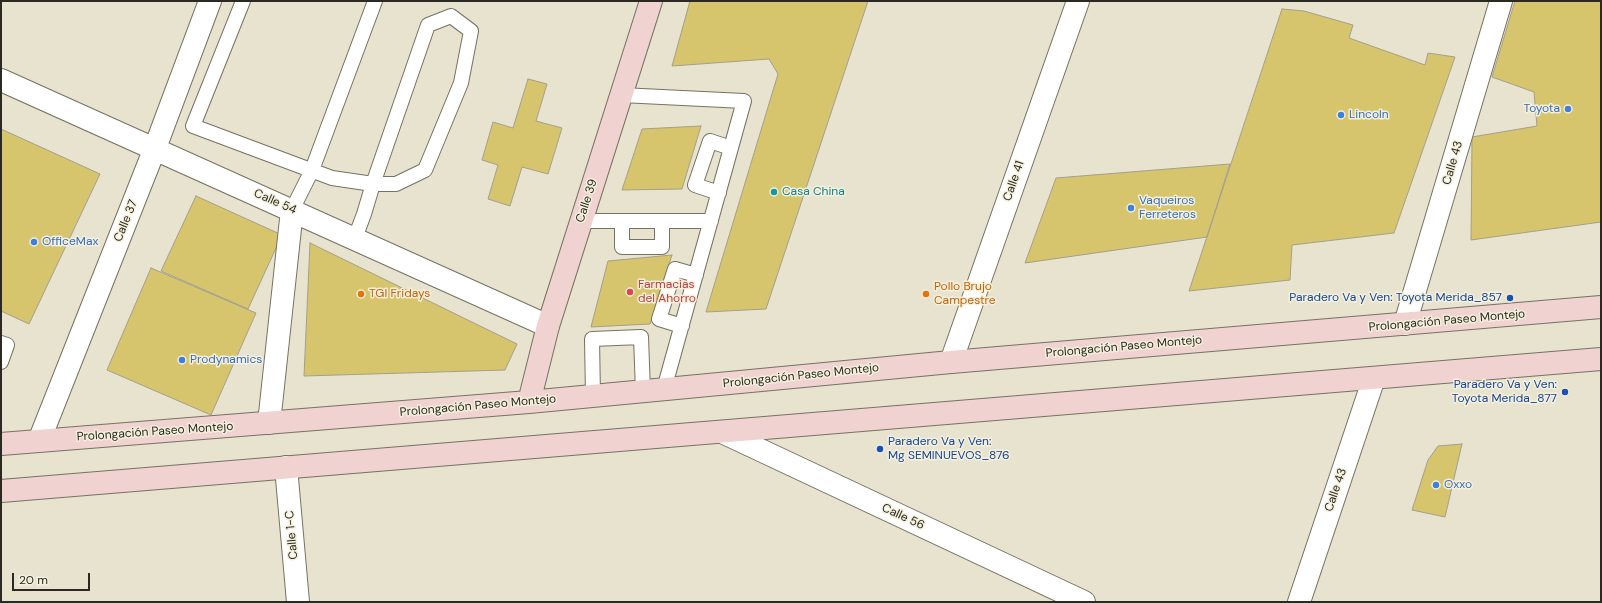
<!DOCTYPE html>
<meta charset="utf-8">
<style>
body{margin:0}
#map{position:relative;width:1602px;height:603px;overflow:hidden;background:#e7e3cf;font-family:"DM Sans",sans-serif}
canvas{display:block}
.frame{position:absolute;inset:0;border:2px solid #2b2a22;pointer-events:none}
.scale{position:absolute;left:12px;top:573px;width:78px;height:18px;box-sizing:border-box;border:2px solid #2b2a22;border-top:0;padding-left:5px;font-size:12px;line-height:14px;white-space:nowrap;color:#2b2a22;-webkit-text-stroke:3px #f4f0dc;paint-order:stroke}
</style>
<div id="map">
<canvas width="1602" height="603"></canvas>
<div class="frame"></div>
<div class="scale">20 m</div>
</div>
<script>
const ctx = document.querySelector('canvas').getContext('2d');
ctx.lineJoin = 'round';
function paint(path, color) { ctx.fillStyle = color; ctx.fill(path, 'evenodd'); }
const toPath = rows => new Path2D(rows.map(r => 'M' + r).join(''));
function stroke(path, color, width, dash) { ctx.strokeStyle = color; ctx.lineWidth = width; ctx.lineCap = dash ? 'butt' : 'round'; ctx.setLineDash(dash || []); ctx.stroke(path); }
function drawText(font, color, halo, rows, align = 'center') {
  ctx.font = font + ' "DM Sans",sans-serif'; ctx.lineWidth = 3; ctx.setLineDash([]); ctx.textBaseline = 'middle'; ctx.strokeStyle = halo; ctx.fillStyle = color; for (const [text, x, y, turn = 0] of rows) {
    ctx.save(); ctx.translate(x, y); ctx.rotate((+turn || 0) * Math.PI / 180); ctx.textAlign = isNaN(turn) ? turn : align; if (halo) ctx.strokeText(text, 0, 0); ctx.fillText(text, 0, 0); ctx.restore();
  }
}
const building = toPath([
 [690,1,868,1,766,309,706,312,778,74,769,59,672,66,690,1],
 [1515,1,1601,1,1601,222,1471,240,1472,137,1537,126,1534,92,1492,77,1515,1],
 [1282,9,1304,11,1353,25,1349,38,1425,65,1428,53,1455,57,1394,233,1292,245,1290,280,1189,291,1282,9],
 [528,79,547,84,536,121,562,128,548,174,522,167,510,206,488,199,498,165,482,160,493,122,513,128,528,79],
 [701,126,682,189,622,190,642,129,701,126],
 [1,129,100,174,29,324,1,311,1,129],
 [1230,164,1207,237,1025,263,1056,178,1230,164],
 [196,196,282,235,248,309,161,271,196,196],
 [310,243,517,344,505,370,304,376,310,243],
 [672,255,650,324,591,327,608,261,672,255],
 [151,268,256,313,211,415,107,370,151,268],
 [1462,444,1445,517,1412,510,1428,460,1438,446,1462,444]
]);
const lane = toPath([
 [243,1,193,126,332,178,373,184,396,184,425,170,461,83,471,31,451,16,428,25,373,184,364,214,355,238],
 [621,95,744,101,664,389],
 [719,193,695,185,710,141,731,148],
 [292,210,312,170,375,1],
 [581,221,711,221],
 [622,221,622,247,662,247,662,221],
 [682,326,659,319,675,269,696,275],
 [1,343,7,345,1,362],
 [593,396,592,339,641,337,643,391]
]);
const street = toPath([
 [1,80,548,326],
 [1405,324,1501,1],
 [951,362,1078,1],
 [269,423,292,210],
 [722,432,1084,602],
 [39,441,155,148,210,1],
 [286,467,298,602],
 [1299,602,1374,378]
]);
const secondary = toPath([
 [529,402,548,326,651,1],
 [1,444,529,402,951,362,1601,307],
 [1,491,1601,359]
]);
const markers = [
 [1568,109,4,"#3f7fe0"],
 [1341,115,4,"#3f7fe0"],
 [774,192,4,"#0f9aa8"],
 [1131,208,4,"#3f7fe0"],
 [34,242,4,"#3f7fe0"],
 [630,292,4,"#e0444e"],
 [361,294,4,"#e8710a"],
 [926,294,4,"#e8710a"],
 [1510,298,4,"#1a4fb4"],
 [182,360,4,"#3f7fe0"],
 [1565,392,4,"#1a4fb4"],
 [880,449,4,"#1a4fb4"],
 [1436,485,4,"#3f7fe0"]
];
const shopNames = [
 ["Toyota",1560,109,"right"],
 ["Lincoln",1349,115],
 ["Vaqueiros",1139,201],
 ["Ferreteros",1139,215],
 ["OfficeMax",42,242],
 ["Prodynamics",190,360],
 ["Oxxo",1444,485]
];
const streetNames = [
 ["Calle 43",1453,163,-74],
 ["Calle 41",1014,181,-71],
 ["Calle 39",587,201,-72],
 ["Calle 54",275,202,24],
 ["Calle 37",126,221,-68],
 ["Prolongación Paseo Montejo",1447,321,-5],
 ["Prolongación Paseo Montejo",1124,347,-5],
 ["Prolongación Paseo Montejo",801,376,-6],
 ["Prolongación Paseo Montejo",478,406,-5],
 ["Prolongación Paseo Montejo",155,432,-4],
 ["Calle 43",1336,490,-71],
 ["Calle 56",903,517,25],
 ["Calle 1-C",292,535,-95]
];
const cultureNames = [
 ["Casa China",782,192]
];
const healthNames = [
 ["Farmacias",638,285],
 ["del Ahorro",638,299]
];
const foodNames = [
 ["Pollo Brujo",934,287],
 ["Campestre",934,301],
 ["TGI Fridays",369,294]
];
const transitNames = [
 ["Paradero Va y Ven: Toyota Merida_857",1502,298],
 ["Paradero Va y Ven:",1557,385],
 ["Toyota Merida_877",1557,399],
 ["Paradero Va y Ven:",888,442,"left"],
 ["Mg SEMINUEVOS_876",888,456,"left"]
];
paint(building, '#d6c56c');
stroke(building, '#a39f8c', 1);
stroke(lane, '#767261', 16);
stroke(street, '#767261', 24);
stroke(secondary, '#767261', 24);
stroke(lane, '#fff', 14);
stroke(street, '#fff', 22);
stroke(secondary, '#f0d3d1', 22);
for (const [x, y, r, color] of markers) { const dot = new Path2D(); dot.arc(x, y, r, 0, 2 * Math.PI); ctx.fillStyle = color; ctx.fill(dot); stroke(dot, '#f4f0dc', 1.5); }
drawText('12px', '#366cbe', '#f4f0dc', shopNames, 'left');
drawText('12px', '#2b2a22', '#f4f0dc', streetNames);
drawText('12px', '#0d838f', '#f4f0dc', cultureNames, 'left');
drawText('12px', '#be3a42', '#f4f0dc', healthNames, 'left');
drawText('12px', '#c56008', '#f4f0dc', foodNames, 'left');
drawText('12px', '#164399', '#f4f0dc', transitNames, 'right');
</script>
